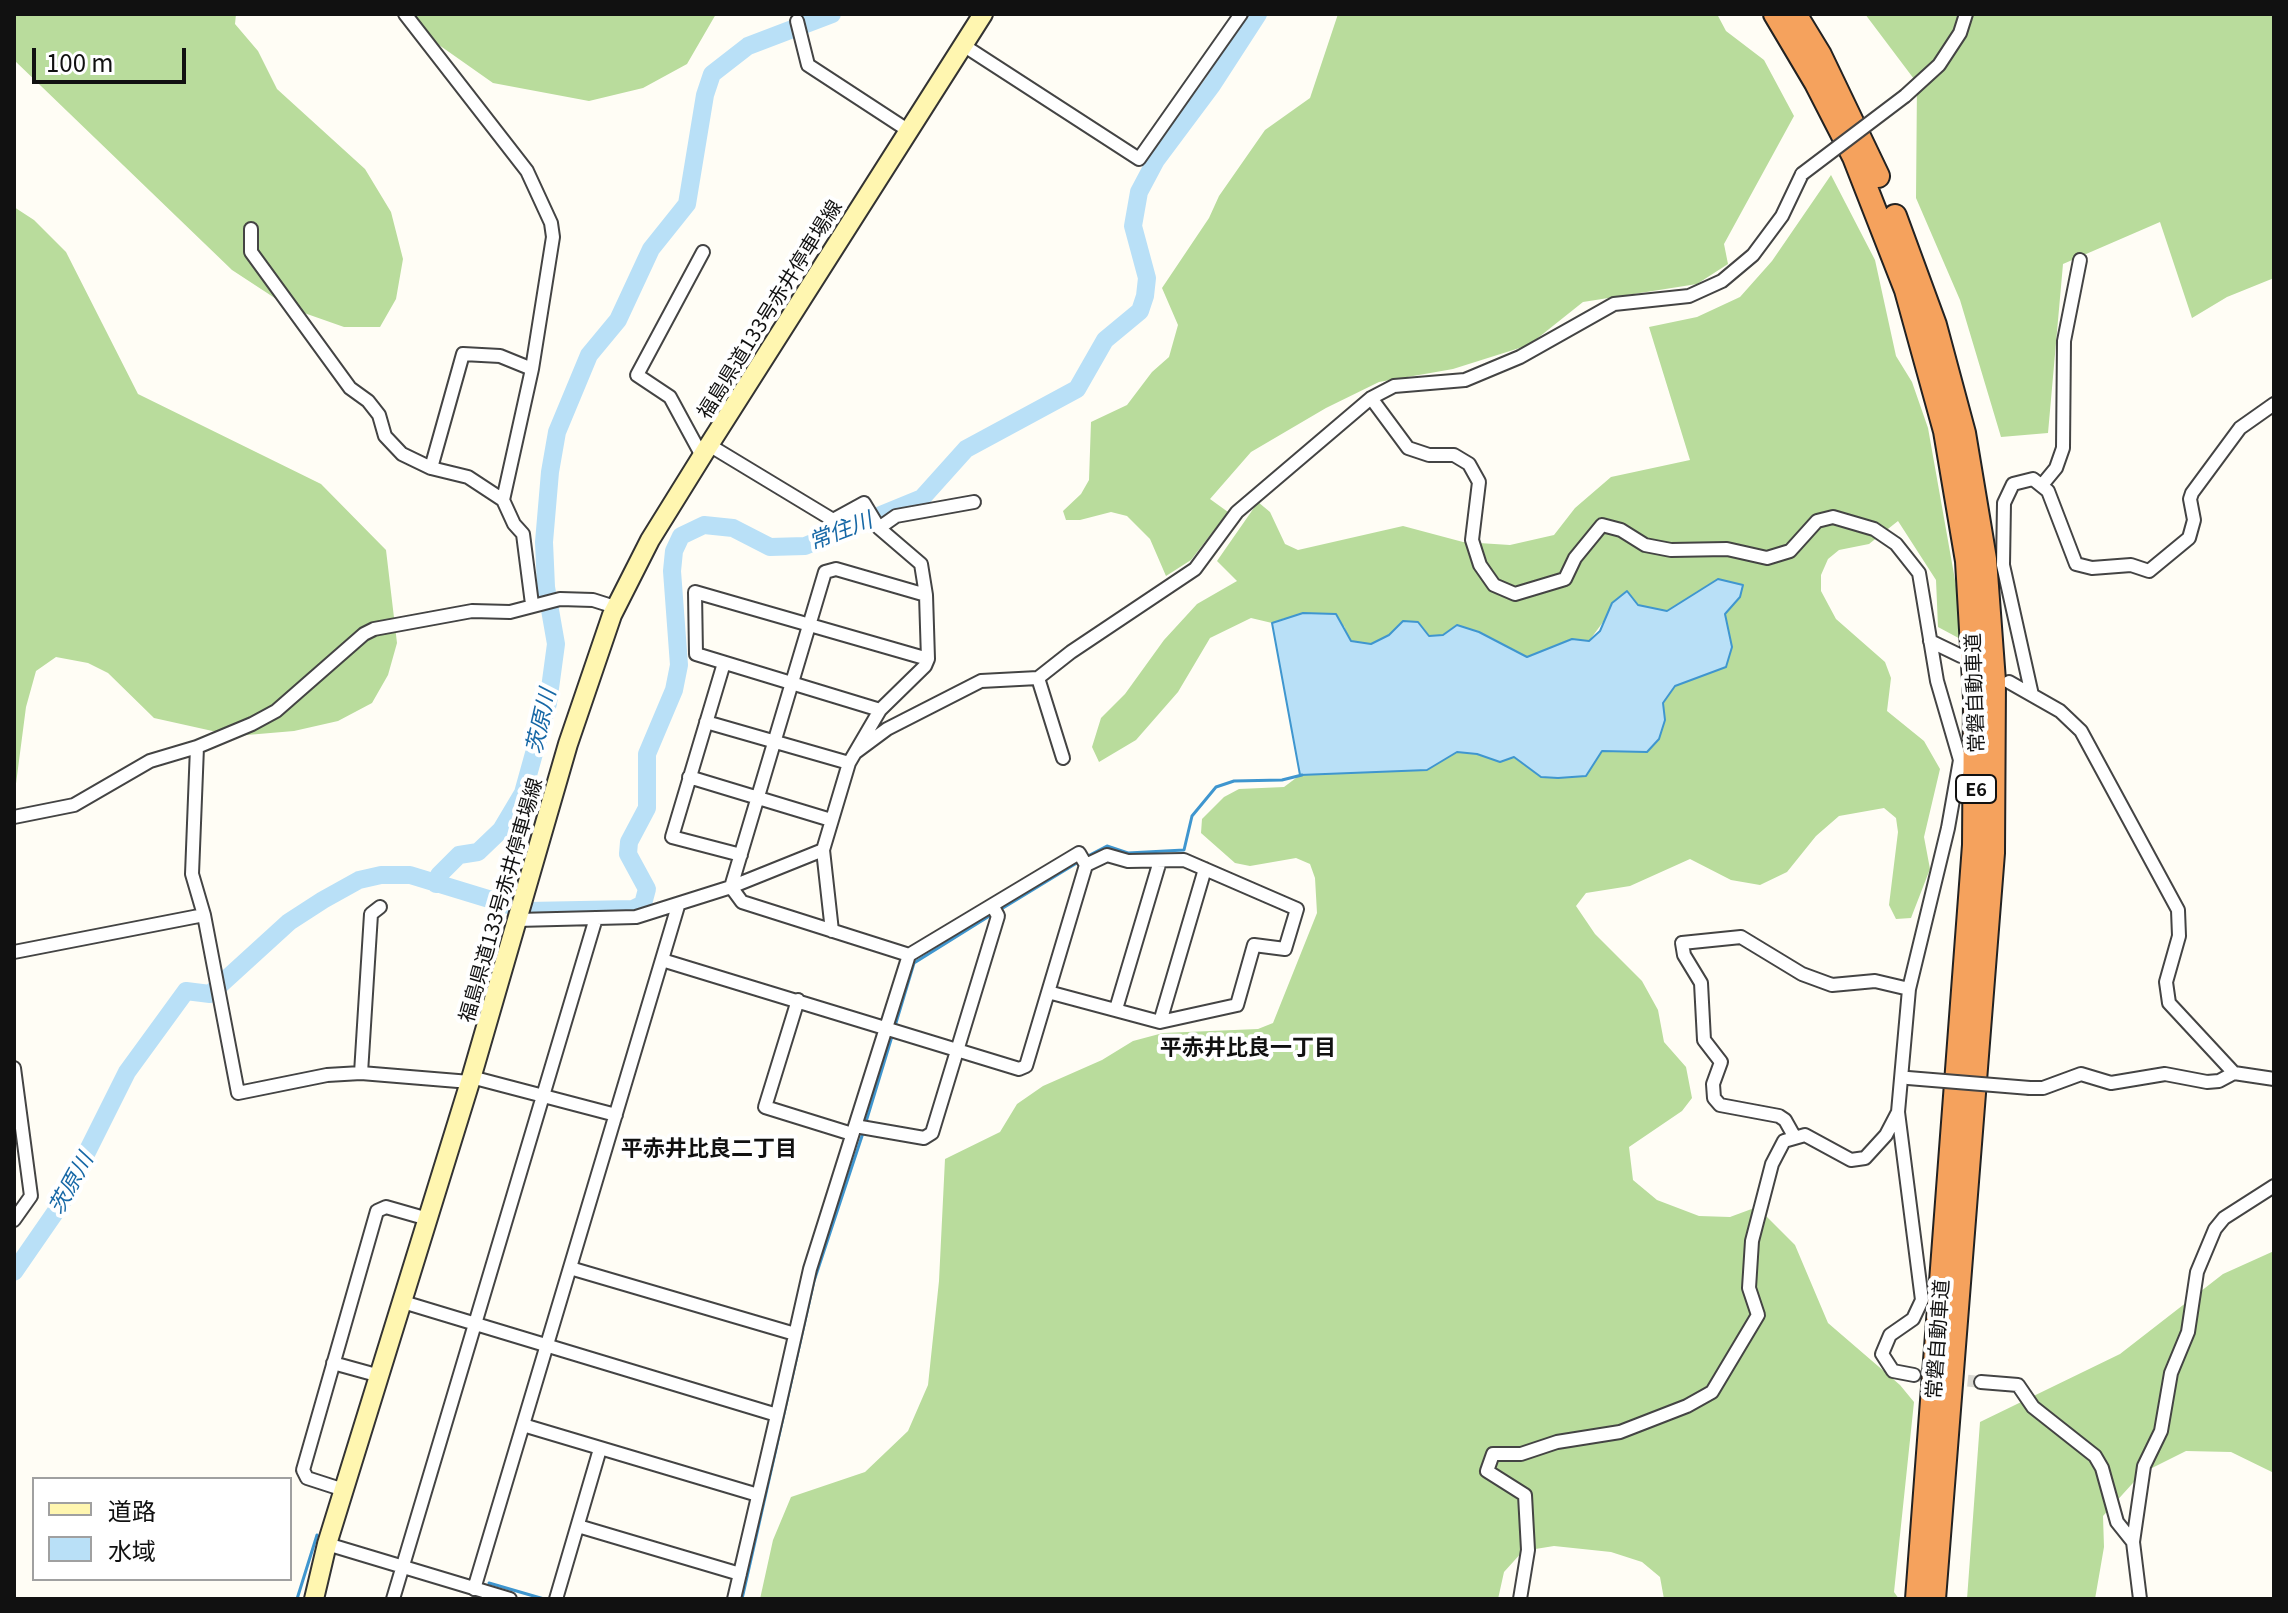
<!DOCTYPE html>
<meta charset="utf-8">
<style>
body{margin:0}
#map{position:relative;width:2288px;height:1613px;overflow:hidden;background:#fffdf5;font-family:Georgia,"Noto Sans JP",serif}
canvas{display:block}
.frame{position:absolute;inset:0;border:16px solid #111;pointer-events:none}
.legend{position:absolute;left:32px;top:1477px;width:260px;height:104px;box-sizing:border-box;background:#fff;border:2px solid #a0a0a0;margin:0;padding:10px 14px;list-style:none;font-size:24px;color:#111}
.legend li{display:flex;align-items:center;gap:16px;height:40px}
.legend b{width:40px;border:2px solid #a0a0a0}
.scale{position:absolute;left:32px;top:48px;width:154px;height:36px;box-sizing:border-box;border:4px solid #111;border-top:0;padding-left:10px;font-size:24px;line-height:28px;white-space:nowrap;color:#111;-webkit-text-stroke:6px #fff;paint-order:stroke}
</style>
<div id="map">
<canvas width="2288" height="1613"></canvas>
<div class="frame"></div>
<ul class="legend">
<li><b style="height:10px;background:#fff6b0"></b>道路</li>
<li><b style="height:22px;background:#b9e0f7"></b>水域</li>
</ul>
<div class="scale">100 m</div>
</div>
<script>
const ctx = document.querySelector('canvas').getContext('2d');
ctx.lineJoin = 'round';
function paint(path, color) { ctx.fillStyle = color; ctx.fill(path, 'evenodd'); }
const toPath = rows => new Path2D(rows.map(r => 'M' + r).join(''));
function stroke(path, color, width, dash) { ctx.strokeStyle = color; ctx.lineWidth = width; ctx.lineCap = dash ? 'butt' : 'round'; ctx.setLineDash(dash || []); ctx.stroke(path); }
function drawText(font, color, halo, rows, align = 'center') {
  ctx.font = font + ' Georgia,"Noto Sans JP",serif'; ctx.lineWidth = 8; ctx.setLineDash([]); ctx.textBaseline = 'middle'; ctx.strokeStyle = halo; ctx.fillStyle = color; for (const [text, x, y, turn = 0] of rows) {
    ctx.save(); ctx.translate(x, y); ctx.rotate((+turn || 0) * Math.PI / 180); ctx.textAlign = isNaN(turn) ? turn : align; if (halo) ctx.strokeText(text, 0, 0); ctx.fillText(text, 0, 0); ctx.restore();
  }
}
const forest = toPath([
 [14,14,236,14,235,24,258,51,277,89,365,169,391,212,403,259,396,299,380,327,344,327,290,308,232,270,14,60],
 [395,14,716,14,687,64,643,88,589,101,493,83],
 [1338,14,1717,14,1726,31,1764,60,1794,116,1724,244,1728,264,1697,284,1583,302,1529,345,1453,369,1379,382,1326,408,1251,452,1210,499,1228,512,1191,560,1166,576,1150,539,1127,516,1111,512,1080,520,1066,520,1063,511,1081,494,1089,480,1091,422,1127,405,1152,372,1169,357,1178,325,1162,288,1209,218,1219,196,1265,130,1310,98],
 [1865,14,2274,14,2274,278,2227,297,2192,318,2160,222,2063,264,2048,433,2001,437,1960,300,1916,198,1917,83],
 [1831,175,1875,260,1896,356,1912,382,1928,428,1966,642,1938,627,1936,580,1898,521,1869,544,1839,550,1828,559,1821,575,1821,591,1836,619,1885,662,1891,678,1887,711,1924,741,1940,769,1924,837,1930,869,1911,918,1896,919,1889,905,1898,832,1896,818,1884,808,1839,816,1816,836,1787,872,1760,885,1731,880,1690,859,1630,886,1586,893,1576,906,1595,934,1642,981,1658,1010,1664,1042,1686,1067,1692,1098,1682,1111,1629,1147,1633,1180,1657,1200,1699,1216,1730,1217,1757,1207,1795,1245,1828,1323,1900,1385,1914,1402,1894,1592,1899,1599,1664,1599,1660,1577,1642,1562,1611,1552,1554,1546,1523,1551,1504,1572,1498,1599,760,1599,773,1540,791,1497,865,1472,908,1431,928,1385,939,1281,945,1159,1000,1132,1017,1104,1043,1086,1102,1060,1133,1041,1163,1033,1258,1029,1273,1023,1317,913,1315,878,1310,864,1296,858,1250,866,1235,863,1201,833,1202,819,1224,797,1239,789,1284,787,1300,775,1427,770,1457,752,1477,754,1500,762,1514,757,1541,777,1601,751,1647,751,1665,720,1663,703,1675,686,1726,667,1732,647,1725,614,1740,597,1680,603,1668,611,1638,605,1626,591,1589,641,1572,639,1527,657,1479,632,1428,636,1403,621,1389,635,1371,644,1350,641,1344,626,1285,618,1272,623,1251,618,1210,638,1178,692,1136,740,1099,762,1092,747,1101,718,1125,694,1164,640,1197,604,1237,581,1217,561,1258,502,1270,512,1285,544,1298,550,1403,526,1463,542,1510,545,1554,535,1575,508,1611,477,1690,460,1649,327,1697,317,1740,297,1772,261],
 [14,207,34,220,66,252,138,394,321,484,386,550,397,643,388,675,372,703,338,721,294,731,235,736,154,718,108,673,88,663,56,657,36,671,26,707,14,799],
 [2274,1251,2274,1473,2231,1452,2186,1451,2142,1473,2103,1516,2104,1547,2095,1599,1967,1599,1980,1422,2120,1354,2223,1274]
]);
const water = toPath([
 [1718,579,1743,585,1740,597,1725,614,1732,647,1726,667,1675,686,1663,703,1665,720,1659,739,1647,752,1602,751,1586,776,1558,778,1541,777,1514,757,1500,762,1477,754,1457,752,1427,770,1300,775,1272,623,1303,613,1336,614,1351,641,1371,644,1389,635,1403,621,1418,622,1429,636,1443,635,1457,625,1479,632,1527,657,1572,639,1589,641,1600,631,1612,603,1627,591,1638,605,1667,611,1718,579]
]);
const stream = toPath([
 [1086,857,1107,846,1128,853,1184,850,1192,816,1216,787,1234,781,1282,780,1302,775],
 [998,911,1080,861],
 [895,1026,914,963,991,915],
 [865,1125,893,1033],
 [489,1583,544,1599],
 [297,1599,317,1535],
 [742,1599,814,1281,863,1133]
]);
const river = toPath([
 [436,884,439,875,459,855,478,852,501,830,523,793,548,703,556,644,546,587,544,542,550,472,557,432,589,355,618,320,651,249,687,204,705,95,712,74,748,46,832,14],
 [14,1272,61,1204,127,1072,186,991,210,994,289,922,323,900,359,880,381,875,410,875,528,911,633,909,643,904,647,889,628,854,629,842,647,808,647,754,674,690,679,665,672,571,674,551,681,536,704,525,733,528,770,547,805,546,922,498,966,449,1077,389,1105,340,1140,311,1145,296,1147,278,1133,226,1139,192,1156,160,1212,85,1258,14]
]);
const minorTunnel = toPath([
 [1914,1375,1981,1382]
]);
const minor = toPath([
 [405,14,527,171,551,223,553,237,532,369,503,500],
 [797,21,808,65,909,131],
 [963,45,1139,159,1241,14],
 [1905,96,1939,65,1960,33,1966,14],
 [251,229,251,252,350,388,368,401,379,415,385,436,402,454,431,468,468,477,503,500,514,524,523,534,532,604],
 [1371,398,1408,448,1429,455,1454,455,1469,464,1479,482,1472,540,1480,565,1494,585,1515,594,1565,579,1575,558,1602,525,1621,530,1645,545,1671,550,1727,549,1767,558,1790,551,1817,521,1833,517,1874,529,1896,544,1919,573,1937,681,1960,760,1948,828,1909,989,1898,1112,1886,1135,1865,1158,1851,1160,1805,1135,1784,1141,1772,1164,1752,1241,1749,1288,1758,1315,1712,1392,1687,1406,1620,1432,1557,1442,1521,1454,1493,1454,1487,1471,1525,1495,1528,1550,1520,1599],
 [709,445,833,520,864,503,879,528,921,564,926,595],
 [702,456,670,397,637,375,703,252],
 [431,468,463,354,500,356,532,369],
 [2042,485,2056,468,2063,448,2064,341,2080,260],
 [879,528,896,516,974,502],
 [1930,641,1961,656],
 [724,663,672,837,741,855],
 [1038,678,1063,758],
 [2009,682,2060,711,2081,731,2178,910,2179,936,2166,982,2169,1003,2234,1073],
 [2032,695,2003,565,2004,503,2013,484,2033,479,2048,491,2076,564,2092,568,2131,565,2149,571,2189,538,2194,520,2190,499,2192,493,2240,428,2274,404],
 [880,710,696,654,695,592,928,659],
 [706,722,849,763],
 [197,747,192,874,204,915,238,1093,327,1075,361,1073,470,1082],
 [856,752,887,729,981,681,1038,678,1071,652,1195,569,1237,512,1371,398,1394,386,1465,380,1520,357,1614,304,1689,296,1722,281,1753,255,1782,216,1802,174],
 [689,777,831,820],
 [14,817,74,805,150,761,197,747,252,724,276,711,364,634,374,629,472,611,510,612,560,599,593,600,615,607],
 [731,887,825,572,836,569,926,595,928,659,925,666,880,710,849,763,823,850],
 [731,887,823,850,832,931],
 [517,920,636,917,731,887,742,902,909,955,810,1269,777,1415],
 [14,952,204,915],
 [909,955,1079,853,1086,865],
 [662,960,1019,1069,1026,1066,1086,865,1107,855,1128,861,1184,860,1297,909,1285,949,1254,945,1237,1005,1160,1022],
 [1048,992,1160,1022,1205,869],
 [798,1000,765,1107,852,1134],
 [1116,1009,1160,861],
 [14,1068,31,1196,14,1220],
 [361,1073,371,914,380,907],
 [471,1077,616,1115],
 [2030,1088,2043,1088,2081,1074,2111,1083,2165,1074,2207,1082,2219,1081,2234,1073,2274,1079],
 [1898,1112,1922,1300,1913,1319,1890,1335,1882,1354,1893,1371,1914,1375],
 [855,1126,924,1138,932,1133,998,916,993,907],
 [1794,1136,1785,1120,1779,1116,1720,1105,1714,1098,1713,1084,1721,1062,1704,1040,1701,983,1684,955,1682,943,1741,937,1802,974,1832,985,1875,981,1909,989],
 [570,1268,795,1334],
 [403,1302,777,1415,734,1599],
 [333,1363,380,1376],
 [1981,1382,2018,1385,2033,1407,2095,1456,2102,1468,2117,1522,2133,1542],
 [523,1425,758,1495],
 [344,1490,307,1478,303,1470,377,1211,386,1207,428,1219],
 [578,1526,740,1574],
 [327,1544,510,1599],
 [474,1589,678,906],
 [393,1599,596,918],
 [556,1599,600,1449],
 [2140,1599,2133,1542,2144,1466,2161,1431,2171,1373,2188,1332,2197,1272,2215,1229,2224,1218,2274,1186]
]);
const secondary = toPath([
 [314,1599,327,1544,470,1082,568,744,612,615,650,540,709,445,983,14]
]);
const motorway = toPath([
 [1775,14,1816,83,1854,157,1906,290,1945,431,1967,561,1975,698,1974,845,1917,1599],
 [1795,14,1820,55,1878,176],
 [1895,216,1935,325,1964,433,1985,559,1994,681,1993,853,1934,1599]
]);
const minorBridge = toPath([
 [1802,174,1905,96],
 [1908,1078,2030,1088]
]);
const shields = [
 [1976,789,40]
];
const shieldNames = [
 ["E6",1976,789]
];
const streetNames = [
 ["福島県道133号赤井停車場線",769,309,-58],
 ["常磐自動車道",1974,693,-92],
 ["福島県道133号赤井停車場線",500,900,-74],
 ["常磐自動車道",1937,1339,-86]
];
const waterNames = [
 ["常住川",840,530,-21],
 ["茨原川",540,721,-77],
 ["茨原川",70,1183,-61]
];
const neighbourhoodNames = [
 ["平赤井比良一丁目",1248,1047],
 ["平赤井比良二丁目",709,1148]
];
paint(forest, '#b9dc9c');
paint(water, '#b9e0f7');
stroke(water, '#3f96cf', 2);
stroke(stream, '#3f96cf', 3);
stroke(river, '#b9e0f7', 18);
stroke(minorTunnel, '#dbdad3', 12, [12, 6]);
stroke(minor, '#444', 16);
stroke(secondary, '#333', 22);
stroke(motorway, '#222', 26);
stroke(minor, '#fff', 12);
stroke(secondary, '#fff6b0', 18);
stroke(motorway, '#f5a25d', 22);
stroke(minorBridge, '#444', 16, []);
stroke(minorBridge, '#fff', 12);
for (const [x, y, w] of shields) { const box = new Path2D(); box.roundRect(x - w / 2, y - 14, w, 28, 6); ctx.fillStyle = '#fff'; ctx.fill(box); stroke(box, '#111', 2); }
drawText('bold 18px', '#111', null, shieldNames);
drawText('20px', '#111', '#fff', streetNames);
drawText('italic 22px', '#1768a6', '#fff', waterNames);
drawText('bold 22px', '#111', '#fff', neighbourhoodNames);
</script>
